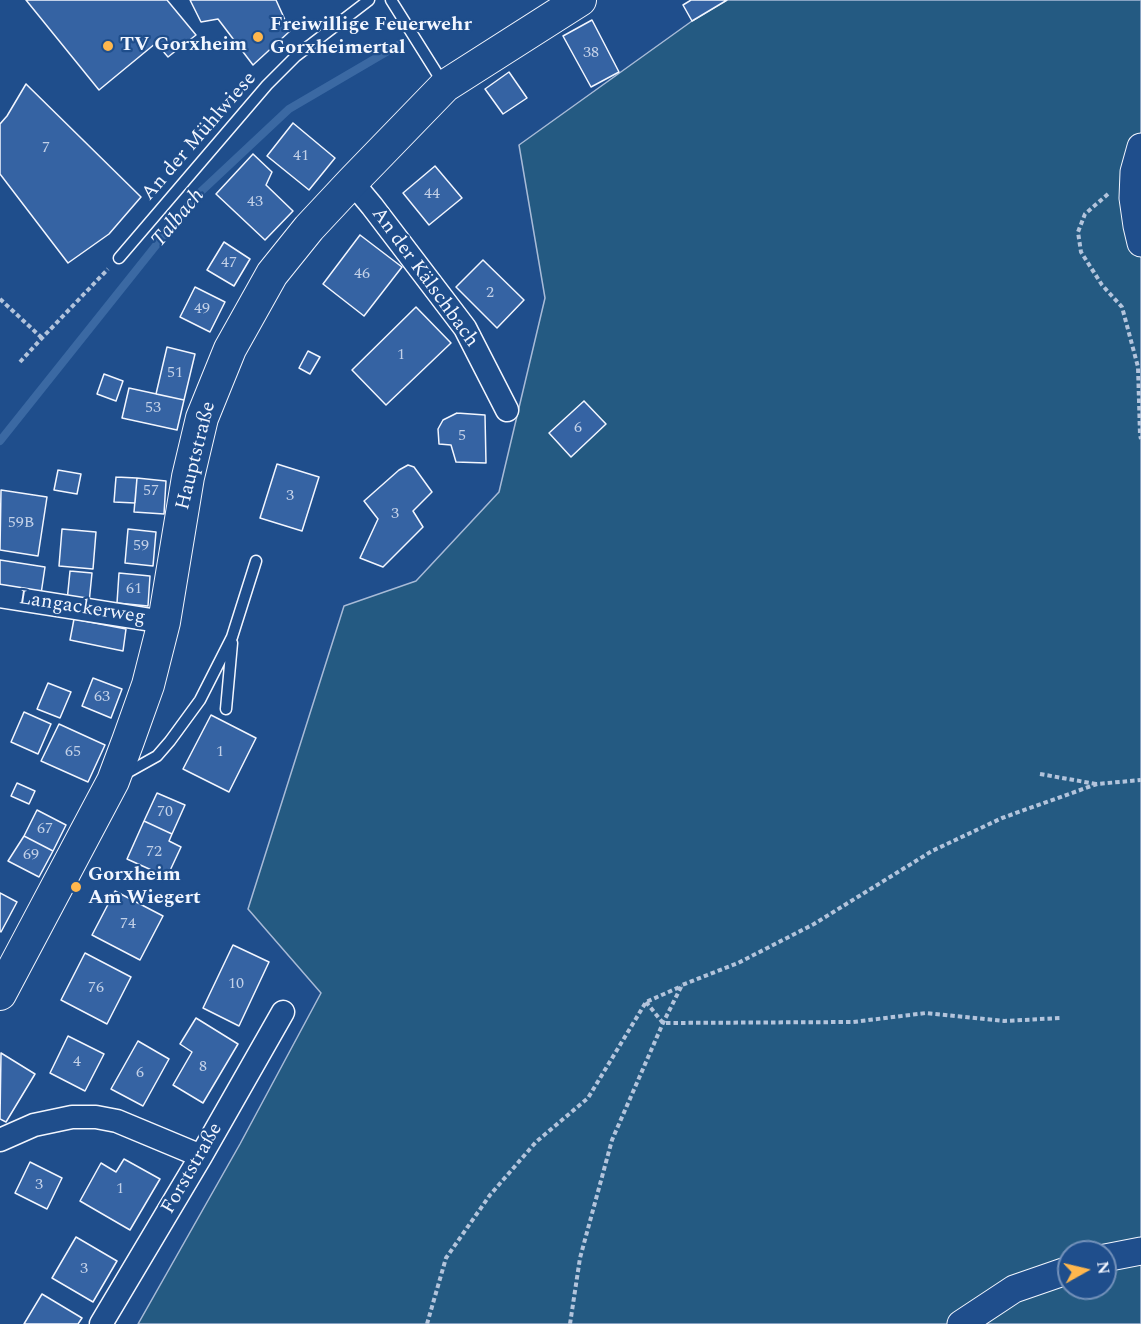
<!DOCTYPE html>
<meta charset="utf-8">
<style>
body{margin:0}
#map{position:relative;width:1141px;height:1324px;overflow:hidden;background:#1f4e8c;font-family:Spectral,serif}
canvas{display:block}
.north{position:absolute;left:1057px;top:1240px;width:60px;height:60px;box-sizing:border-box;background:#1f4e8c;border:2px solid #7391ba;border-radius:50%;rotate:82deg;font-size:16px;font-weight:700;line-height:24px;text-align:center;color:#f2f6ff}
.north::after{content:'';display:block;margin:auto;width:21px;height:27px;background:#ffb74d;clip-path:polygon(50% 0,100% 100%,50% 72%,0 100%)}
</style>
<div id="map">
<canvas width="1141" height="1324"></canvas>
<div class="north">N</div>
</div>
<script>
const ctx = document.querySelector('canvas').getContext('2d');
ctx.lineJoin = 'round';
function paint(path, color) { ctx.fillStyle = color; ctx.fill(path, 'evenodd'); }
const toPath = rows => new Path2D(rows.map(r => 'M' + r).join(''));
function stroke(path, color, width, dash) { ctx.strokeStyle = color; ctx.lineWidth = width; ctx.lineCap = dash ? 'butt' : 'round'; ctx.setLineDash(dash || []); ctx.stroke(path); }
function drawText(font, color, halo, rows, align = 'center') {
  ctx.font = font + ' Spectral,serif'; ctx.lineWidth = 4.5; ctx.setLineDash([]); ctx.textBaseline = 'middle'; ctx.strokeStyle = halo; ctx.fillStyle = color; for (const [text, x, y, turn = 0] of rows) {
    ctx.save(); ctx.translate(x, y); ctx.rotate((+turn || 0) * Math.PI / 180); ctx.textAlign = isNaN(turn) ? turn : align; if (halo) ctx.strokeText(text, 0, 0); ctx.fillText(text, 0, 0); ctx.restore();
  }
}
const green = toPath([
 [727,0,1141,0,1141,1324,138,1324,240,1144,321,993,248,909,344,606,416,581,499,492,545,298,519,145,692,21,727,0],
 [1069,1252,1105,1252,1105,1288,1069,1288,1069,1252]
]);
const stream = toPath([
 [0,441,193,199,289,109,400,44]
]);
const building = toPath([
 [26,0,167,0,196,35,168,57,156,43,99,90,26,0],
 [190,0,276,0,290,31,253,65,218,19,201,22,190,0],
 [691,0,727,0,692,21,683,5,691,0],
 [592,20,619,72,591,87,563,36,592,20],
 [509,72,527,98,503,114,485,89,509,72],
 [26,84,141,197,109,234,68,263,0,174,0,124,7,116,26,84],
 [293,123,335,158,309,190,267,156,293,123],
 [253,154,272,172,266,185,293,211,265,240,216,194,253,154],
 [435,166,462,198,429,225,403,193,435,166],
 [360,235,402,267,364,316,323,284,360,235],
 [224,242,250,259,234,286,207,270,224,242],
 [483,260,524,300,497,328,456,287,483,260],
 [195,287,225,302,210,332,180,317,195,287],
 [416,307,451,343,386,405,352,370,416,307],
 [167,347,195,354,184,400,156,394,167,347],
 [308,351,320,357,310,374,299,368,308,351],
 [104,374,123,381,116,401,97,394,104,374],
 [129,388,184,400,177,430,122,418,129,388],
 [584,401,606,424,571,457,549,433,584,401],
 [457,413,485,415,486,463,456,462,451,445,439,444,438,429,443,420,457,413],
 [277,464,319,477,302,531,260,518,277,464],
 [408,465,414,467,432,492,413,511,423,527,383,567,360,558,378,519,364,501,399,470,408,465],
 [58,470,81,474,77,494,54,490,58,470],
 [116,477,137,478,135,503,114,502,116,477],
 [137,478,166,481,164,514,134,512,137,478],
 [1,490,47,497,38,556,0,550,1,490],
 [62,529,96,532,93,569,59,566,62,529],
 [128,529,156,532,153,566,125,563,128,529],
 [0,560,45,567,41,594,0,587,0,560],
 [70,571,92,573,89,603,67,601,70,571],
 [119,573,150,576,148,606,117,603,119,573],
 [74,619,126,629,123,651,70,640,74,619],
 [93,678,122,689,111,718,82,706,93,678],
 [48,683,71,692,60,718,37,709,48,683],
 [24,712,51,724,38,754,11,742,24,712],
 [211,715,256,738,229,792,183,769,211,715],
 [59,724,105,745,88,782,41,761,59,724],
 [17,783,35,791,29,804,11,796,17,783],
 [157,793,185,805,172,834,144,821,157,793],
 [37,810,66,825,53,851,24,836,37,810],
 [144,821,172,834,169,841,181,847,167,877,127,859,144,821],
 [24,836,53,851,39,877,8,861,24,836],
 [115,891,163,916,140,960,92,935,115,891],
 [0,893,17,902,1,932,0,931,0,893],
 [233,945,269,962,239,1026,203,1008,233,945],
 [85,953,131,977,107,1024,61,1000,85,953],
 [196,1018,238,1044,203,1103,173,1085,192,1052,180,1044,196,1018],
 [68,1036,104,1054,85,1091,50,1073,68,1036],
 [138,1041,169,1059,143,1106,111,1089,138,1041],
 [1,1053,35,1074,6,1122,0,1119,1,1053],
 [124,1159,160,1179,130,1230,80,1201,101,1163,116,1172,124,1159],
 [30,1162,62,1178,47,1209,15,1193,30,1162],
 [76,1237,117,1261,93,1302,52,1278,76,1237],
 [42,1294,82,1318,78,1324,24,1324,42,1294]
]);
const path = toPath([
 [1108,194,1085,214,1078,232,1081,252,1102,285,1122,307,1138,367,1140,435,1141,439],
 [0,299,42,338],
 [20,362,42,338,108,269],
 [1040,774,1096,784],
 [646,1002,663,1023,853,1022,926,1013,1004,1021,1061,1018],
 [427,1324,446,1258,490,1195,536,1142,588,1098,646,1002,682,986],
 [570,1324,580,1258,612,1140,663,1023,682,985,738,963,814,924,932,851,1002,818,1097,784,1141,780]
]);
const service = toPath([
 [391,0,443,83],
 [119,258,267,85,296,56,369,0],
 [226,709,232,643],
 [123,775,157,756,170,741,200,700,232,637,256,561]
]);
const minor = toPath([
 [352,182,372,206,465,328,507,410],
 [0,596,164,622],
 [0,1140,34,1125,72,1117,96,1117,117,1121,201,1156],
 [101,1324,201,1156,283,1012]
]);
const tertiary = toPath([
 [1141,147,1134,172,1133,198,1137,226,1141,243],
 [1105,1258,1141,1251],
 [961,1324,1014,1289,1069,1270]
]);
const secondary = toPath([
 [0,994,113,781,128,741,148,685,164,622,188,477,202,418,230,349,272,274,309,228,352,182,445,86,580,0]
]);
const markers = [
 [258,37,6,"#ffb74d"],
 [108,46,6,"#ffb74d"],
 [76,887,6,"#ffb74d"]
];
const numberNames = [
 ["38",591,54],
 ["7",46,149],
 ["41",301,157],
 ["44",432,195],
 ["43",255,203],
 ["47",229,264],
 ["46",362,275],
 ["2",490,294],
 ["49",202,310],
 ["1",401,356],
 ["51",175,374],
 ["53",153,409],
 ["6",578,429],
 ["5",462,437],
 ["57",151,492],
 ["3",290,497],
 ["3",395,515],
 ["59B",21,524],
 ["59",141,547],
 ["61",134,590],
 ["63",102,698],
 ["65",73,753],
 ["1",220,753],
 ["70",165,813],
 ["67",45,830],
 ["72",154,853],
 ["69",31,856],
 ["74",128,925],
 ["10",236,985],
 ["76",96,989],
 ["4",77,1063],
 ["8",203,1068],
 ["6",140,1074],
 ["3",39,1186],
 ["1",120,1190],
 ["3",84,1270]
];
const poiNames = [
 ["Freiwillige Feuerwehr",270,26],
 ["Gorxheimertal",270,49],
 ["TV Gorxheim",120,46],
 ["Gorxheim",88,876],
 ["Am Wiegert",88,899]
];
const streetNames = [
 ["An der Mühlwiese",200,137,-49],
 ["An der Kälschbach",424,278,54],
 ["Hauptstraße",197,456,-76],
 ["Langackerweg",82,609,9],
 ["Forststraße",193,1169,-60]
];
const waterNames = [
 ["Talbach",179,219,-50]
];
paint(green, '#245a82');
stroke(green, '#a8bbd7', 1.5);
stroke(stream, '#3b69a3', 8);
paint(building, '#3563a3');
stroke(building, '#f2f6ff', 1.5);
stroke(service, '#f2f6ff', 13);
stroke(minor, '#f2f6ff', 25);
stroke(tertiary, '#f2f6ff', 29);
stroke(secondary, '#f2f6ff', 34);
stroke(path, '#b3c4dc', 4, [4.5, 3]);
stroke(service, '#1f4e8c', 10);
stroke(minor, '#1f4e8c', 22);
stroke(tertiary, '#1f4e8c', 27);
stroke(secondary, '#1f4e8c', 32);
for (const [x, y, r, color] of markers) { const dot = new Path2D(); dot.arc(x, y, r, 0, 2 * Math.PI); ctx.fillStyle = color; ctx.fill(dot); stroke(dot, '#1f4e8c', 2); }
drawText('16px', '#c3d1e8', null, numberNames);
drawText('bold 20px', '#f2f6ff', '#1f4e8c', poiNames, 'left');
drawText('20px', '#f2f6ff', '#1f4e8c', streetNames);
drawText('italic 21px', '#f2f6ff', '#1f4e8c', waterNames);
</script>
